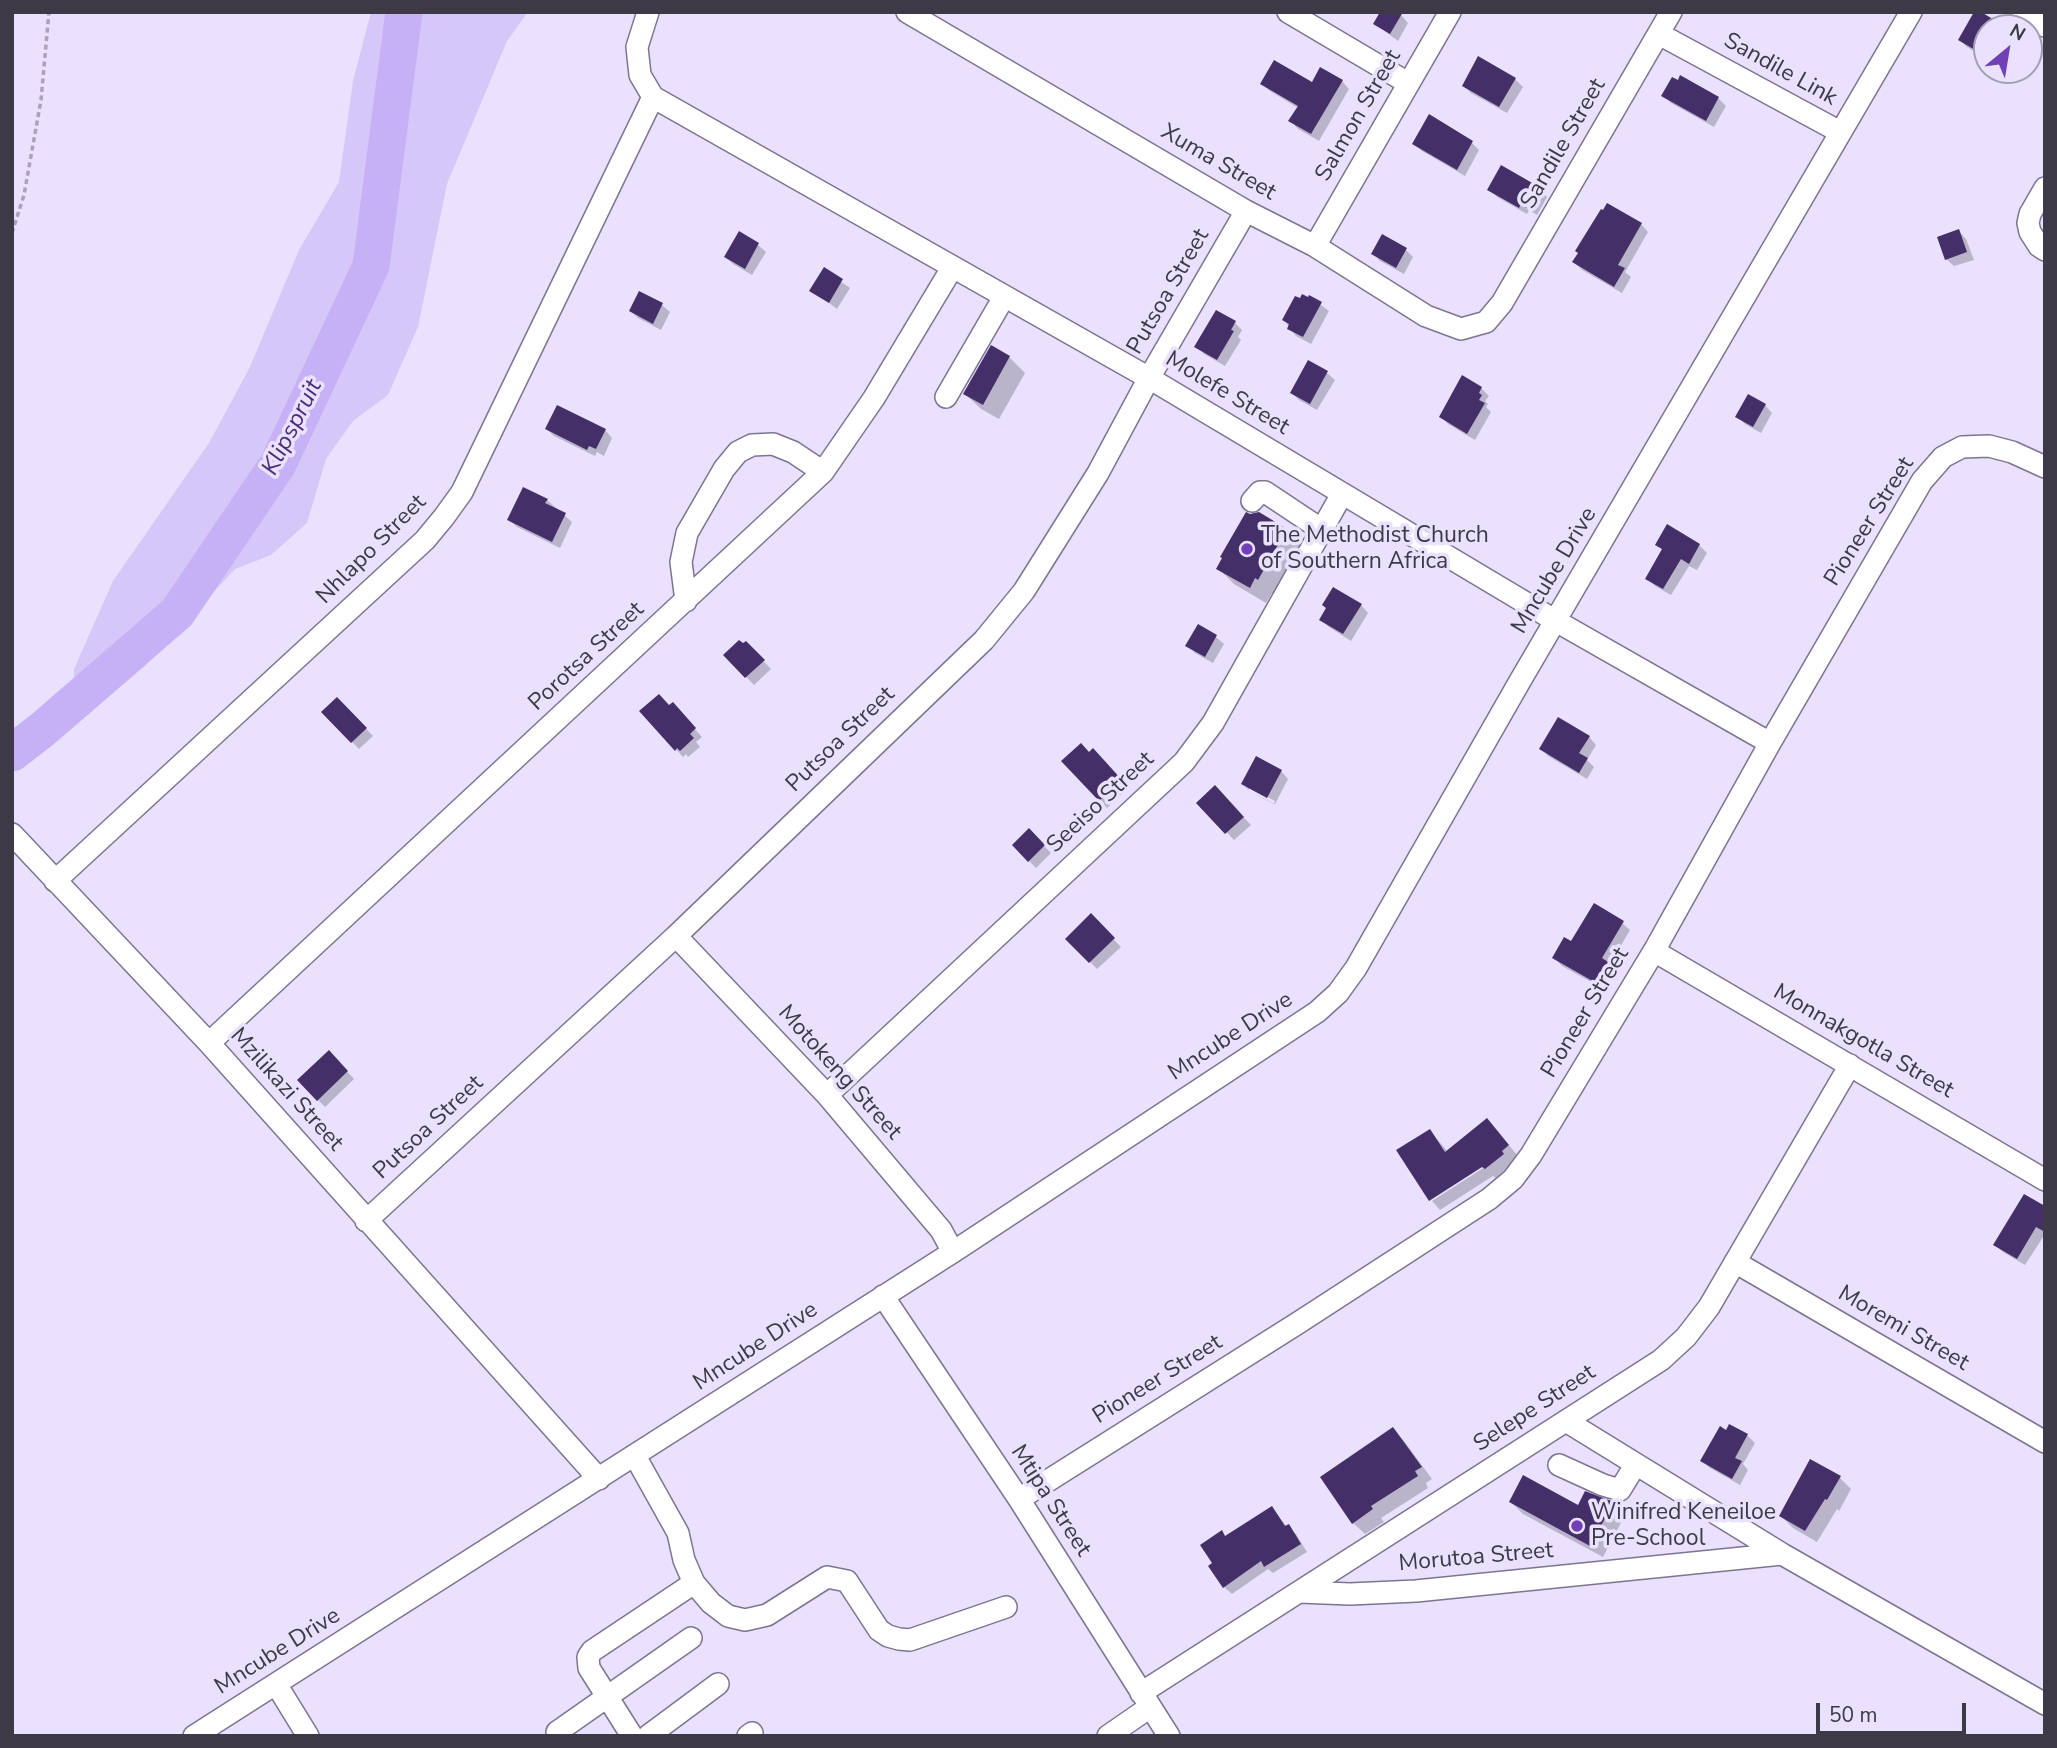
<!DOCTYPE html>
<style>
body{margin:0}
#map{position:relative;width:2057px;height:1748px;overflow:hidden;background:#e9e1fd;font-family:"Nunito Sans",sans-serif}
canvas{display:block}
.frame{position:absolute;inset:0;border:14px solid #3d3946;pointer-events:none}
.north{position:absolute;left:1973px;top:14px;width:70px;height:70px;box-sizing:border-box;background:#e9e1fd;border:2px solid #a49eb4;border-radius:50%;rotate:30deg;font-size:19px;font-weight:700;line-height:28px;text-align:center;color:#3d3946}
.north::after{content:'';display:block;margin:auto;width:24px;height:32px;background:#7140b7;clip-path:polygon(50% 0,100% 100%,50% 72%,0 100%)}
.scale{position:absolute;left:1816px;top:1703px;width:150px;height:32px;box-sizing:border-box;border:4px solid #3d3946;border-top:0;padding-left:9px;font-size:21px;line-height:24px;white-space:nowrap;color:#3d3946;-webkit-text-stroke:5px #e9e1fd;paint-order:stroke}
</style>
<div id="map">
<canvas width="2057" height="1748"></canvas>
<div class="frame"></div>
<div class="north">N</div>
<div class="scale">50 m</div>
</div>
<script>
const ctx = document.querySelector('canvas').getContext('2d');
ctx.lineJoin = 'round';
function paint(path, color) { ctx.fillStyle = color; ctx.fill(path, 'evenodd'); }
const toPath = rows => new Path2D(rows.map(r => 'M' + r).join(''));
function stroke(path, color, width, dash) { ctx.strokeStyle = color; ctx.lineWidth = width; ctx.lineCap = dash ? 'butt' : 'round'; ctx.setLineDash(dash || []); ctx.stroke(path); }
function drawText(font, color, halo, rows, align = 'center') {
  ctx.font = font + ' "Nunito Sans",sans-serif'; ctx.lineWidth = 7; ctx.setLineDash([]); ctx.textBaseline = 'middle'; ctx.strokeStyle = halo; ctx.fillStyle = color; for (const [text, x, y, turn = 0] of rows) {
    ctx.save(); ctx.translate(x, y); ctx.rotate((+turn || 0) * Math.PI / 180); ctx.textAlign = isNaN(turn) ? turn : align; if (halo) ctx.strokeText(text, 0, 0); ctx.fillText(text, 0, 0); ctx.restore();
  }
}
const green = toPath([
 [371,12,528,12,507,41,447,184,418,327,388,395,353,421,326,459,307,523,271,555,235,569,146,665,69,731,75,702,74,669,113,581,209,443,249,369,299,250,339,182,353,81]
]);
const shadow = toPath([
 [1976,12,2000,28,1987,28,1987,59,1967,47,1960,40],
 [1401,15,1408,23,1398,41,1375,24],
 [1479,59,1515,79,1523,87,1507,113,1471,93,1464,86],
 [2006,70,2019,70,2016,76],
 [1681,78,1718,98,1726,106,1714,127,1671,103,1663,96],
 [1342,81,1349,89,1319,141,1298,129,1291,121,1298,108,1270,91,1262,84,1312,84],
 [1472,143,1479,150,1465,176,1422,151,1414,144],
 [1489,189,1540,189,1547,197,1537,215,1529,210,1527,214,1497,197],
 [1641,224,1648,232,1625,272,1631,277,1622,293,1582,270,1574,262],
 [1959,231,1966,239,1974,260,1954,266,1946,259],
 [739,234,758,245,766,252,752,275,733,264,726,257],
 [1406,250,1413,257,1404,274,1380,261,1373,253],
 [824,270,850,288,837,309,812,290],
 [640,294,662,305,670,312,661,330,638,318,631,311],
 [1310,297,1329,311,1311,344,1296,336,1284,320,1301,301],
 [1235,323,1242,330,1238,337,1241,340,1225,366,1204,354,1197,346],
 [1009,357,1025,373,999,419,981,409,965,394],
 [1309,363,1327,373,1335,380,1317,410,1299,400,1292,393],
 [1481,388,1489,396,1485,401,1488,404,1486,407,1491,412,1475,440,1448,424,1441,416],
 [1765,405,1772,413,1761,433,1745,424,1737,416],
 [547,429,605,430,612,438,604,456,597,452,595,456,554,436],
 [547,500,572,522,560,548,517,527,509,520],
 [1667,527,1699,545,1707,553,1697,570,1689,566,1671,595,1655,586,1647,578,1663,551,1657,544],
 [1286,530,1302,546,1274,594,1272,593,1266,603,1234,584,1218,568],
 [1361,605,1368,613,1351,641,1329,627,1321,620],
 [1199,627,1216,637,1224,644,1213,663,1195,653,1188,646],
 [746,643,771,669,754,685,725,655],
 [337,699,373,736,359,749,323,712],
 [669,707,680,712,702,737,696,742,700,747,688,757,686,754,683,757,642,711],
 [1589,737,1596,745,1587,760,1594,767,1587,779,1548,756,1541,748],
 [1089,754,1100,758,1128,788,1107,808,1064,761],
 [1281,771,1288,779,1275,804,1250,792,1274,804,1275,801,1249,787,1249,790,1243,784],
 [1215,788,1251,825,1234,840,1199,803],
 [1029,831,1051,853,1036,868,1014,845],
 [1091,916,1121,947,1097,969,1068,939],
 [1622,923,1630,930,1609,966,1614,971,1604,989,1562,966,1554,958,1572,943],
 [329,1052,354,1079,325,1107,299,1080],
 [1496,1130,1518,1156,1511,1162,1512,1164,1496,1178,1493,1176,1440,1210,1432,1201,1491,1163,1489,1160,1430,1198,1430,1131,1448,1152],
 [2045,1209,2045,1234,2025,1265,2003,1252,1996,1245],
 [1393,1429,1404,1441,1432,1479,1426,1483,1428,1488,1381,1518,1384,1522,1365,1534,1353,1523],
 [1727,1432,1747,1435,1755,1443,1743,1464,1748,1470,1740,1485,1710,1468,1702,1461],
 [1840,1478,1851,1489,1839,1511,1837,1509,1817,1542,1793,1528,1781,1516],
 [1586,1494,1613,1504,1625,1515,1603,1557,1523,1514,1511,1502,1579,1507],
 [1272,1508,1287,1527,1296,1534,1307,1552,1273,1573,1268,1569,1232,1594,1224,1587,1214,1563,1221,1532,1226,1537]
]);
const river = toPath([
 [12,753,43,729,177,613,278,464,371,266,404,12]
]);
const building = toPath([
 [1380,12,1403,12,1390,34,1373,24],
 [1974,12,1981,12,2008,28,1987,28,1987,57,1958,40],
 [1478,56,1516,78,1499,107,1462,86],
 [1274,60,1312,82,1320,67,1343,80,1311,134,1288,121,1298,106,1260,84],
 [1680,75,1719,97,1706,121,1661,96,1672,77,1678,80],
 [1429,114,1473,141,1457,170,1412,144],
 [1501,165,1541,188,1529,209,1521,204,1519,208,1487,190],
 [1607,203,1642,223,1618,265,1625,268,1614,287,1572,262,1578,253,1575,251,1601,209,1603,210],
 [1959,229,1967,252,1945,260,1937,237],
 [739,231,759,243,745,269,724,257],
 [1382,234,1407,248,1396,268,1371,254],
 [824,267,843,279,829,303,809,291],
 [639,291,663,303,653,324,629,311],
 [1302,294,1308,297,1309,295,1322,302,1303,337,1287,329,1289,324,1282,320,1295,296,1300,298],
 [1216,310,1236,321,1231,330,1234,331,1217,360,1194,347],
 [991,345,1010,356,983,405,963,394],
 [1308,360,1328,371,1310,404,1290,393],
 [1462,375,1482,387,1479,393,1482,395,1479,400,1485,403,1467,434,1439,417],
 [1748,394,1766,404,1753,427,1735,417],
 [557,405,606,429,596,449,589,446,587,450,545,429],
 [523,487,548,499,545,503,566,513,552,542,507,520],
 [1246,512,1250,514,1259,512,1287,529,1258,580,1255,578,1250,588,1216,569,1222,558,1220,557],
 [1667,524,1700,544,1689,564,1681,559,1663,589,1645,579,1662,549,1655,545],
 [1333,587,1362,604,1343,634,1319,620,1326,608,1322,605],
 [1198,624,1217,635,1205,657,1185,646],
 [739,640,743,643,746,641,765,660,745,678,723,655],
 [659,694,669,705,673,702,696,728,690,734,694,738,680,751,677,748,675,751,639,711],
 [337,697,367,728,351,743,321,712],
 [1558,717,1590,736,1579,753,1588,758,1579,773,1539,749],
 [1081,743,1089,752,1093,748,1122,780,1099,801,1061,761],
 [1256,756,1282,770,1267,798,1241,784],
 [1215,785,1244,817,1225,834,1196,803],
 [1029,828,1045,845,1028,862,1012,845],
 [1594,903,1624,921,1602,958,1608,962,1596,983,1552,958,1564,937,1571,941],
 [1091,913,1115,938,1089,963,1065,939],
 [329,1050,348,1071,317,1101,297,1080],
 [1487,1118,1509,1145,1502,1151,1504,1154,1485,1169,1482,1167,1429,1201,1396,1150,1430,1129,1445,1152],
 [2024,1194,2045,1206,2045,1232,2036,1227,2017,1259,1993,1245],
 [1729,1424,1748,1434,1735,1458,1742,1461,1732,1479,1700,1461,1720,1426,1726,1430],
 [1393,1427,1422,1467,1415,1471,1418,1476,1371,1506,1373,1509,1352,1524,1320,1477],
 [1810,1459,1841,1476,1827,1500,1825,1499,1805,1531,1779,1516],
 [1523,1475,1578,1505,1585,1491,1614,1502,1590,1546,1509,1502],
 [1272,1506,1285,1526,1289,1524,1301,1544,1264,1567,1261,1561,1223,1588,1208,1566,1212,1563,1200,1545,1222,1530,1225,1536]
]);
const path = toPath([
 [12,233,24,195,41,100,49,12]
]);
const minor = toPath([
 [648,12,637,47,640,75,653,97,1149,378,1556,621,1770,743],
 [907,12,1246,211,1315,246,1426,316,1461,329,1486,322,1502,303,1671,12],
 [1288,12,1408,83],
 [2022,12,2045,26],
 [1659,34,1840,132],
 [2045,188,2030,214,2028,223,2030,232,2039,246,2045,250],
 [1315,246,1450,12],
 [946,397,1004,297],
 [1252,501,1260,492,1265,492,1322,530],
 [686,601,681,562,687,533,724,469,738,452,752,445,773,444,793,452,823,472],
 [12,834,209,1043,599,1479],
 [55,881,425,540,444,517,462,492,653,97],
 [676,936,827,1095,941,1230,953,1252],
 [1654,951,2045,1180],
 [209,1043,823,472,874,398,952,268],
 [827,1095,1184,762,1213,723,1342,494],
 [366,1221,676,936,984,640,1024,591,1098,473,1149,378,1246,211],
 [1735,1262,2045,1442],
 [883,1296,1019,1499,1169,1736],
 [1566,1421,1782,1554,2045,1704],
 [635,1456,678,1533,684,1560,694,1583,711,1603,728,1616,745,1620,767,1615,827,1577,847,1581,879,1630,888,1636,899,1639,910,1640,1006,1607],
 [1559,1465,1603,1485,1620,1490,1636,1464],
 [1019,1499,1298,1323,1489,1199,1513,1179,1531,1155,1654,951,1770,743,1922,481,1943,457,1962,447,1989,446,2012,452,2045,467],
 [1299,1592,1350,1594,1416,1591,1782,1554],
 [276,1684,308,1736],
 [1141,1693,1661,1360,1686,1337,1709,1307,1850,1065],
 [557,1732,691,1638],
 [194,1736,953,1252,1317,1012,1338,993,1356,968,1520,681,1911,12],
 [632,1736,589,1668,588,1657,592,1651,694,1583],
 [648,1736,718,1684],
 [748,1736,752,1733],
 [1108,1736,1150,1707]
]);
const markers = [
 [1247,549,7,"#7140b7"],
 [1577,1526,7,"#7140b7"]
];
const streetNames = [
 ["Sandile Link",1780,70,29],
 ["Salmon Street",1359,116,-60],
 ["Sandile Street",1564,144,-60],
 ["Xuma Street",1218,163,30],
 ["Putsoa Street",1169,292,-60],
 ["Molefe Street",1227,394,31],
 ["Pioneer Street",1870,522,-58],
 ["Nhlapo Street",372,550,-45],
 ["Mncube Drive",1555,571,-59],
 ["Porotsa Street",587,657,-43],
 ["Putsoa Street",841,740,-44],
 ["Seeiso Street",1101,803,-43],
 ["Pioneer Street",1586,1013,-59],
 ["Mncube Drive",1231,1037,-33],
 ["Monnakgotla Street",1863,1042,30],
 ["Motokeng Street",839,1073,48],
 ["Mzilikazi Street",286,1090,48],
 ["Putsoa Street",429,1128,-43],
 ["Moremi Street",1903,1329,30],
 ["Mncube Drive",756,1347,-33],
 ["Pioneer Street",1158,1380,-32],
 ["Selepe Street",1535,1409,-33],
 ["Mtipa Street",1050,1501,57],
 ["Morutoa Street",1476,1558,-5],
 ["Mncube Drive",278,1652,-32]
];
const poiNames = [
 ["The Methodist Church",1261,536],
 ["of Southern Africa",1261,562],
 ["Winifred Keneiloe",1591,1513],
 ["Pre-School",1591,1539]
];
const waterNames = [
 ["Klipspruit",293,428,-63]
];
paint(green, '#d5c7f8');
paint(shadow, '#0003');
stroke(river, '#c7b1f6', 37);
paint(building, '#442f69');
stroke(minor, '#7d7492', 24);
stroke(path, '#a9a2b9', 3.5, [5, 3.5]);
stroke(minor, '#fff', 21);
for (const [x, y, r, color] of markers) { const dot = new Path2D(); dot.arc(x, y, r, 0, 2 * Math.PI); ctx.fillStyle = color; ctx.fill(dot); stroke(dot, '#e9e1fd', 2.5); }
drawText('23px', '#3d3946', '#e9e1fd', streetNames);
drawText('23px', '#3d3946', '#e9e1fd', poiNames, 'left');
drawText('italic 24px', '#4c2d7b', '#e9e1fd', waterNames);
</script>
